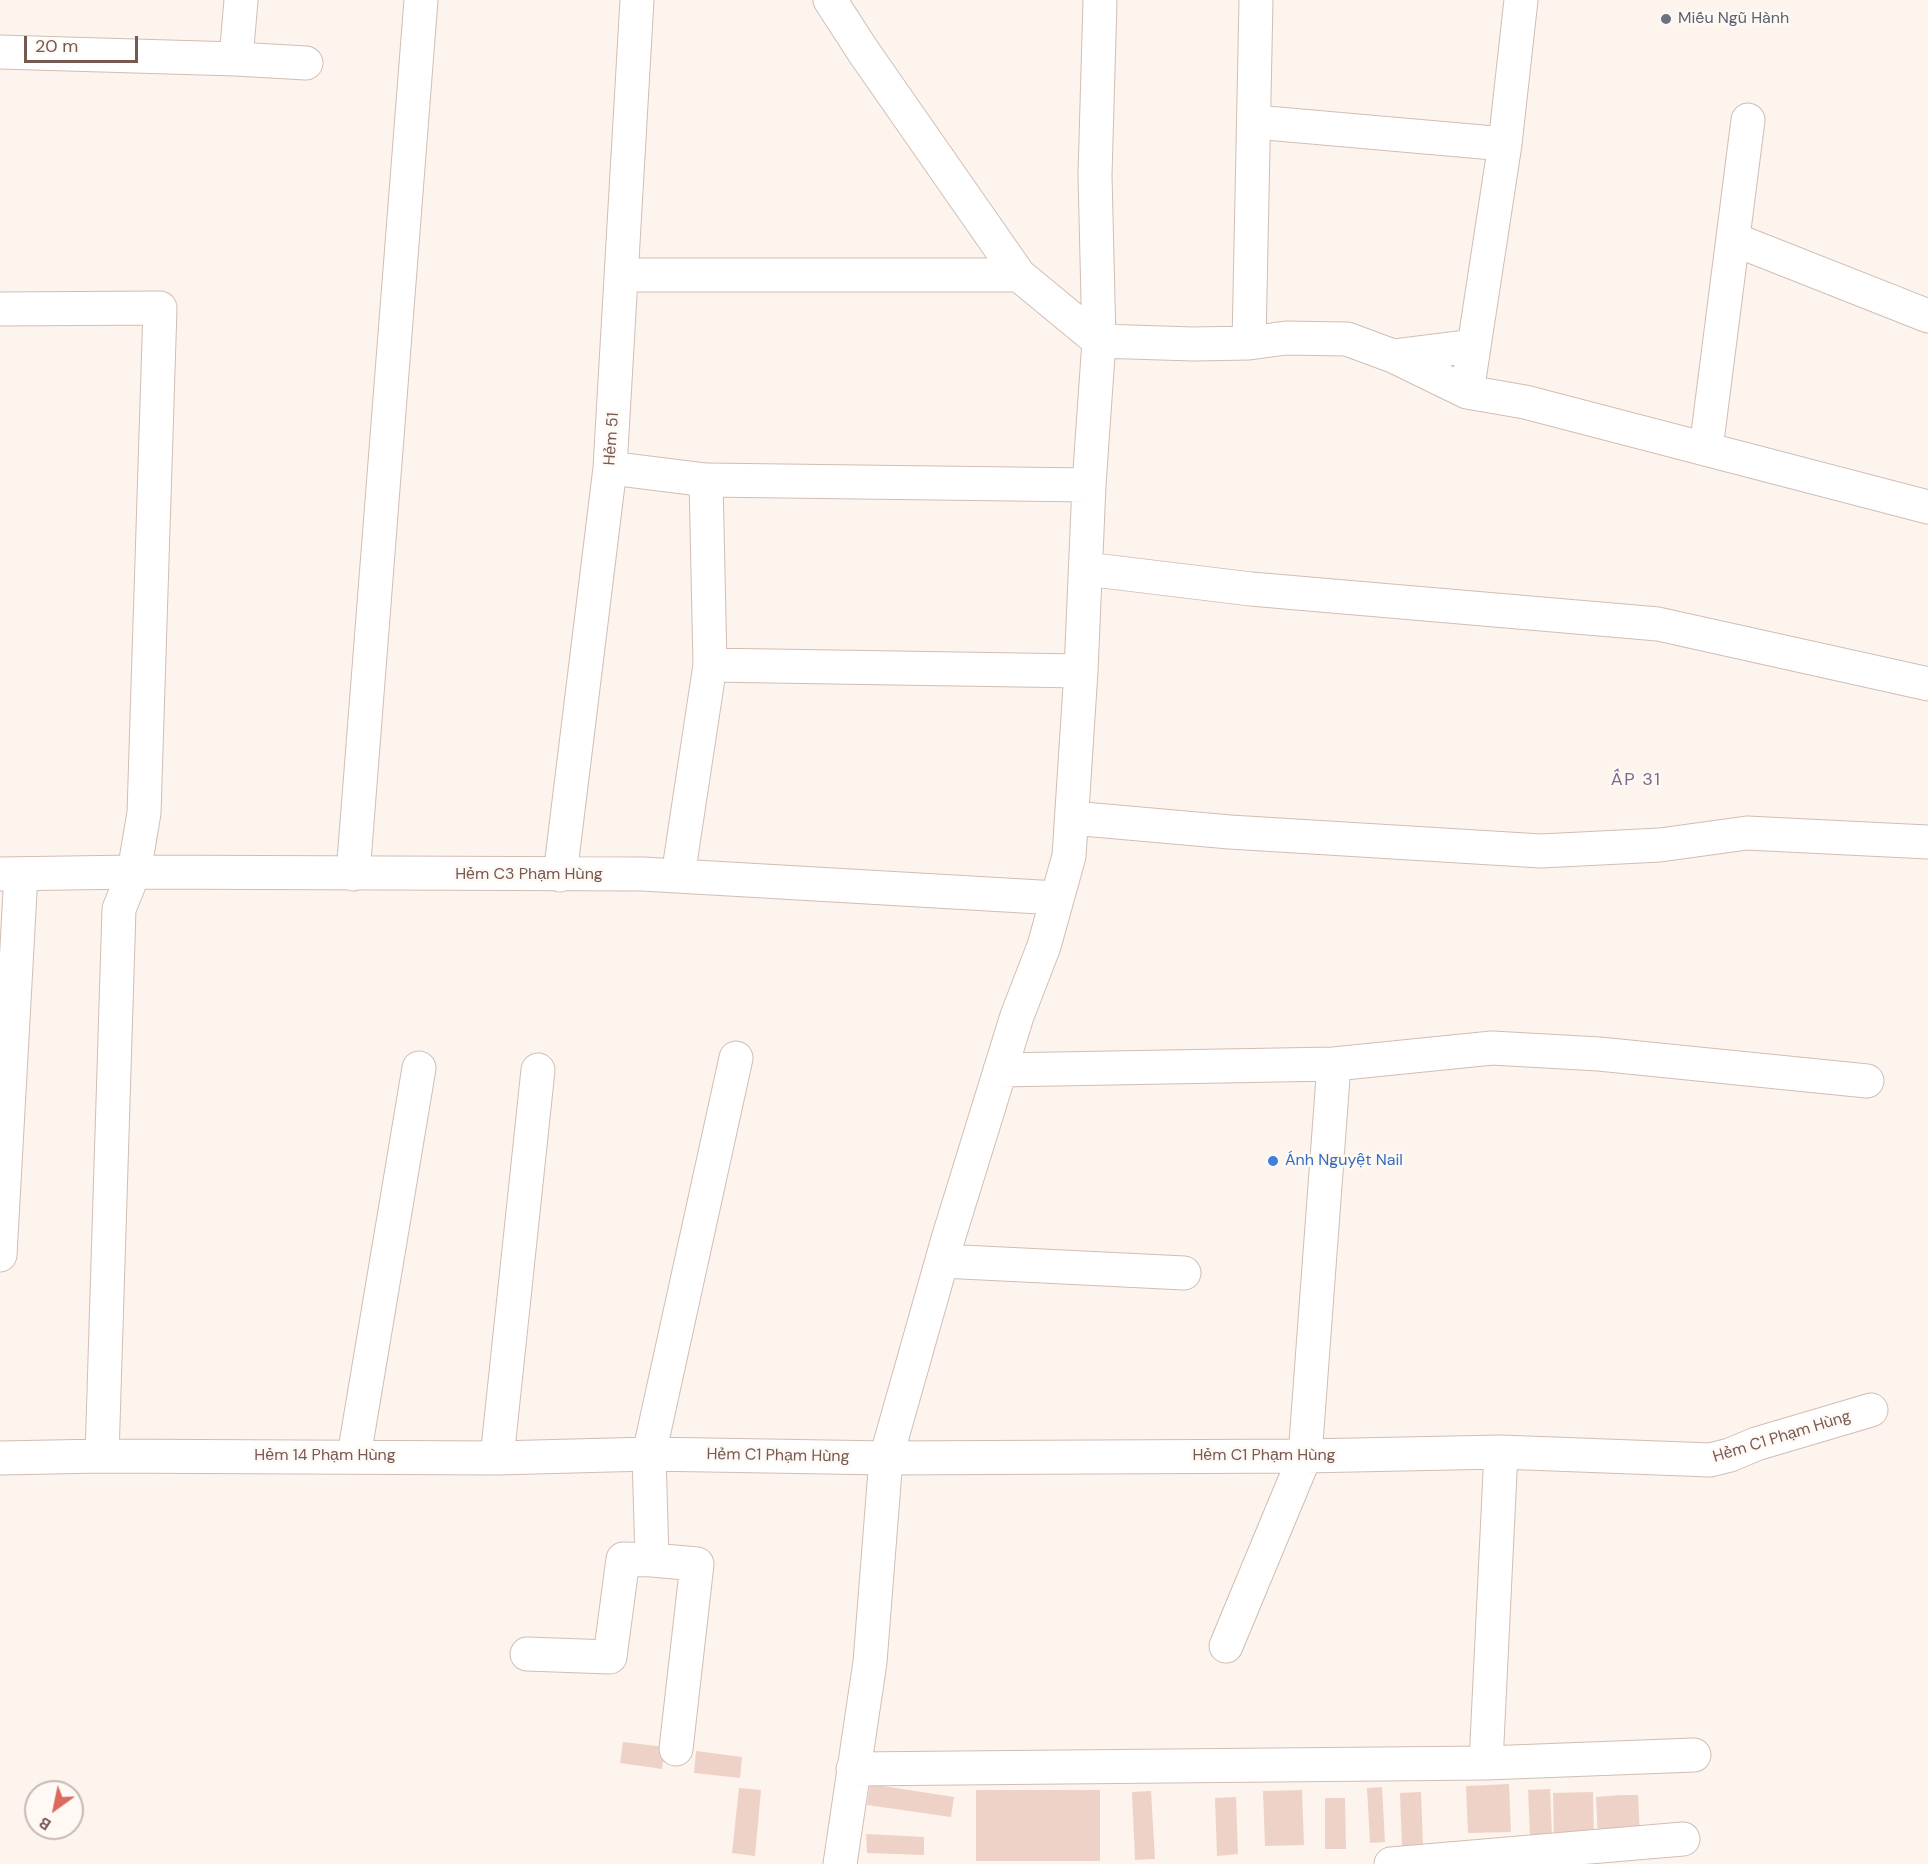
<!DOCTYPE html>
<meta charset="utf-8">
<style>
body{margin:0}
#map{position:relative;width:1928px;height:1864px;overflow:hidden;background:#fcf4ed;font-family:"DM Sans",sans-serif}
canvas{display:block}
.north{position:absolute;left:24px;top:1780px;width:60px;height:60px;box-sizing:border-box;background:#fef9f4;border:2px solid #c8b9b3;border-radius:50%;rotate:213deg;font-size:16px;font-weight:700;line-height:24px;text-align:center;color:#765951}
.north::after{content:'';display:block;margin:auto;width:21px;height:27px;background:#da6a5e;clip-path:polygon(50% 0,100% 100%,50% 72%,0 100%)}
.scale{position:absolute;left:24px;top:36px;width:114px;height:27px;box-sizing:border-box;border:3px solid #765951;border-top:0;padding-left:8px;font-size:18px;line-height:21px;white-space:nowrap;color:#765951;-webkit-text-stroke:4px #fef9f4;paint-order:stroke}
</style>
<div id="map">
<canvas width="1928" height="1864"></canvas>
<div class="north">B</div>
<div class="scale">20 m</div>
</div>
<script>
const ctx = document.querySelector('canvas').getContext('2d');
ctx.lineJoin = 'round';
function paint(path, color) { ctx.fillStyle = color; ctx.fill(path, 'evenodd'); }
const toPath = rows => new Path2D(rows.map(r => 'M' + r).join(''));
function stroke(path, color, width, dash) { ctx.strokeStyle = color; ctx.lineWidth = width; ctx.lineCap = dash ? 'butt' : 'round'; ctx.setLineDash(dash || []); ctx.stroke(path); }
function drawText(font, color, halo, rows, align = 'center') {
  ctx.font = font + ' "DM Sans",sans-serif'; ctx.lineWidth = 5; ctx.setLineDash([]); ctx.textBaseline = 'middle'; ctx.strokeStyle = halo; ctx.fillStyle = color; for (const [text, x, y, turn = 0] of rows) {
    ctx.save(); ctx.translate(x, y); ctx.rotate((+turn || 0) * Math.PI / 180); ctx.textAlign = isNaN(turn) ? turn : align; if (halo) ctx.strokeText(text, 0, 0); ctx.fillText(text, 0, 0); ctx.restore();
  }
}
const building = toPath([
 [623,1742,665,1747,662,1769,620,1763],
 [696,1751,742,1757,740,1778,694,1773],
 [870,1784,954,1797,951,1817,867,1805],
 [1509,1784,1511,1832,1468,1833,1466,1786],
 [1382,1787,1385,1842,1370,1843,1367,1788],
 [739,1788,761,1790,755,1856,732,1853],
 [1550,1789,1552,1835,1530,1836,1528,1790],
 [976,1790,1100,1790,1100,1861,976,1861],
 [1302,1790,1304,1845,1265,1846,1263,1791],
 [1151,1791,1155,1859,1135,1860,1132,1792],
 [1421,1792,1423,1846,1402,1846,1400,1793],
 [1593,1792,1594,1840,1554,1840,1553,1793],
 [1620,1795,1638,1795,1640,1836,1598,1838,1596,1797],
 [1236,1797,1238,1854,1217,1856,1215,1798],
 [1325,1798,1345,1798,1346,1849,1325,1849],
 [866,1834,924,1837,924,1855,867,1853]
]);
const minor = toPath([
 [830,0,863,51,1019,275,1099,341,1193,344,1249,343,1286,338,1347,339,1393,356,1467,392,1525,402,1928,507],
 [0,52,236,59,306,63],
 [236,59,241,0],
 [1255,122,1505,144],
 [1733,239,1928,316],
 [622,275,1019,275],
 [0,309,160,308,144,813,134,872,119,909,102,1456],
 [1249,343,1256,0],
 [1393,356,1473,346],
 [1467,392,1505,144,1521,0],
 [1706,449,1748,120],
 [610,468,706,480,1089,485],
 [1086,569,1251,589,1658,624,1928,684],
 [710,665,1081,671],
 [1072,818,1230,832,1541,851,1660,845,1747,833,1928,842],
 [0,874,134,872,643,874,1057,898],
 [353,874,421,0],
 [560,875,610,468,637,0],
 [678,876,710,665,706,480],
 [1000,1070,1334,1064,1492,1048,1599,1054,1867,1081],
 [0,1255,21,874],
 [942,1261,1184,1273],
 [354,1456,419,1068],
 [0,1458,102,1456,497,1458,649,1454,886,1458,1305,1456,1501,1452,1710,1460,1730,1455,1756,1444,1871,1410],
 [497,1458,538,1070],
 [1226,1646,1305,1456,1334,1064],
 [527,1654,610,1657,623,1559,652,1560],
 [676,1749,697,1564,652,1560,649,1454,736,1058],
 [1486,1763,1501,1452],
 [853,1769,1486,1763,1694,1755],
 [840,1864,870,1662,886,1458,948,1239,1017,1016,1044,946,1069,856,1081,671,1089,485,1099,341,1095,175,1100,0],
 [1391,1864,1683,1839]
]);
const markers = [
 [1666,19,6,"#6b7280"],
 [1273,1161,6,"#3f7fe0"]
];
const worshipNames = [
 ["Miếu Ngũ Hành",1678,19]
];
const streetNames = [
 ["Hẻm 51",612,439,-86],
 ["Hẻm C3 Phạm Hùng",529,875],
 ["Hẻm C1 Phạm Hùng",1782,1437,-17],
 ["Hẻm 14 Phạm Hùng",325,1456],
 ["Hẻm C1 Phạm Hùng",778,1456,1],
 ["Hẻm C1 Phạm Hùng",1264,1456]
];
const shopNames = [
 ["Ánh Nguyệt Nail",1285,1161]
];
const neighbourhoodNames = [
 ["ẤP 31",1636,780]
];
paint(building, '#efd2c7');
stroke(minor, '#d0beb5', 35);
stroke(minor, '#fff', 33);
for (const [x, y, r, color] of markers) { const dot = new Path2D(); dot.arc(x, y, r, 0, 2 * Math.PI); ctx.fillStyle = color; ctx.fill(dot); stroke(dot, '#fef9f4', 2); }
drawText('16px', '#5b616d', '#fef9f4', worshipNames, 'left');
drawText('16px', '#765951', '#fef9f4', streetNames);
drawText('16px', '#366cbe', '#fef9f4', shopNames, 'left');
ctx.letterSpacing = '1.5px';
drawText('18px', '#7f6991', '#fef9f4', neighbourhoodNames);
ctx.letterSpacing = '0px';
</script>
